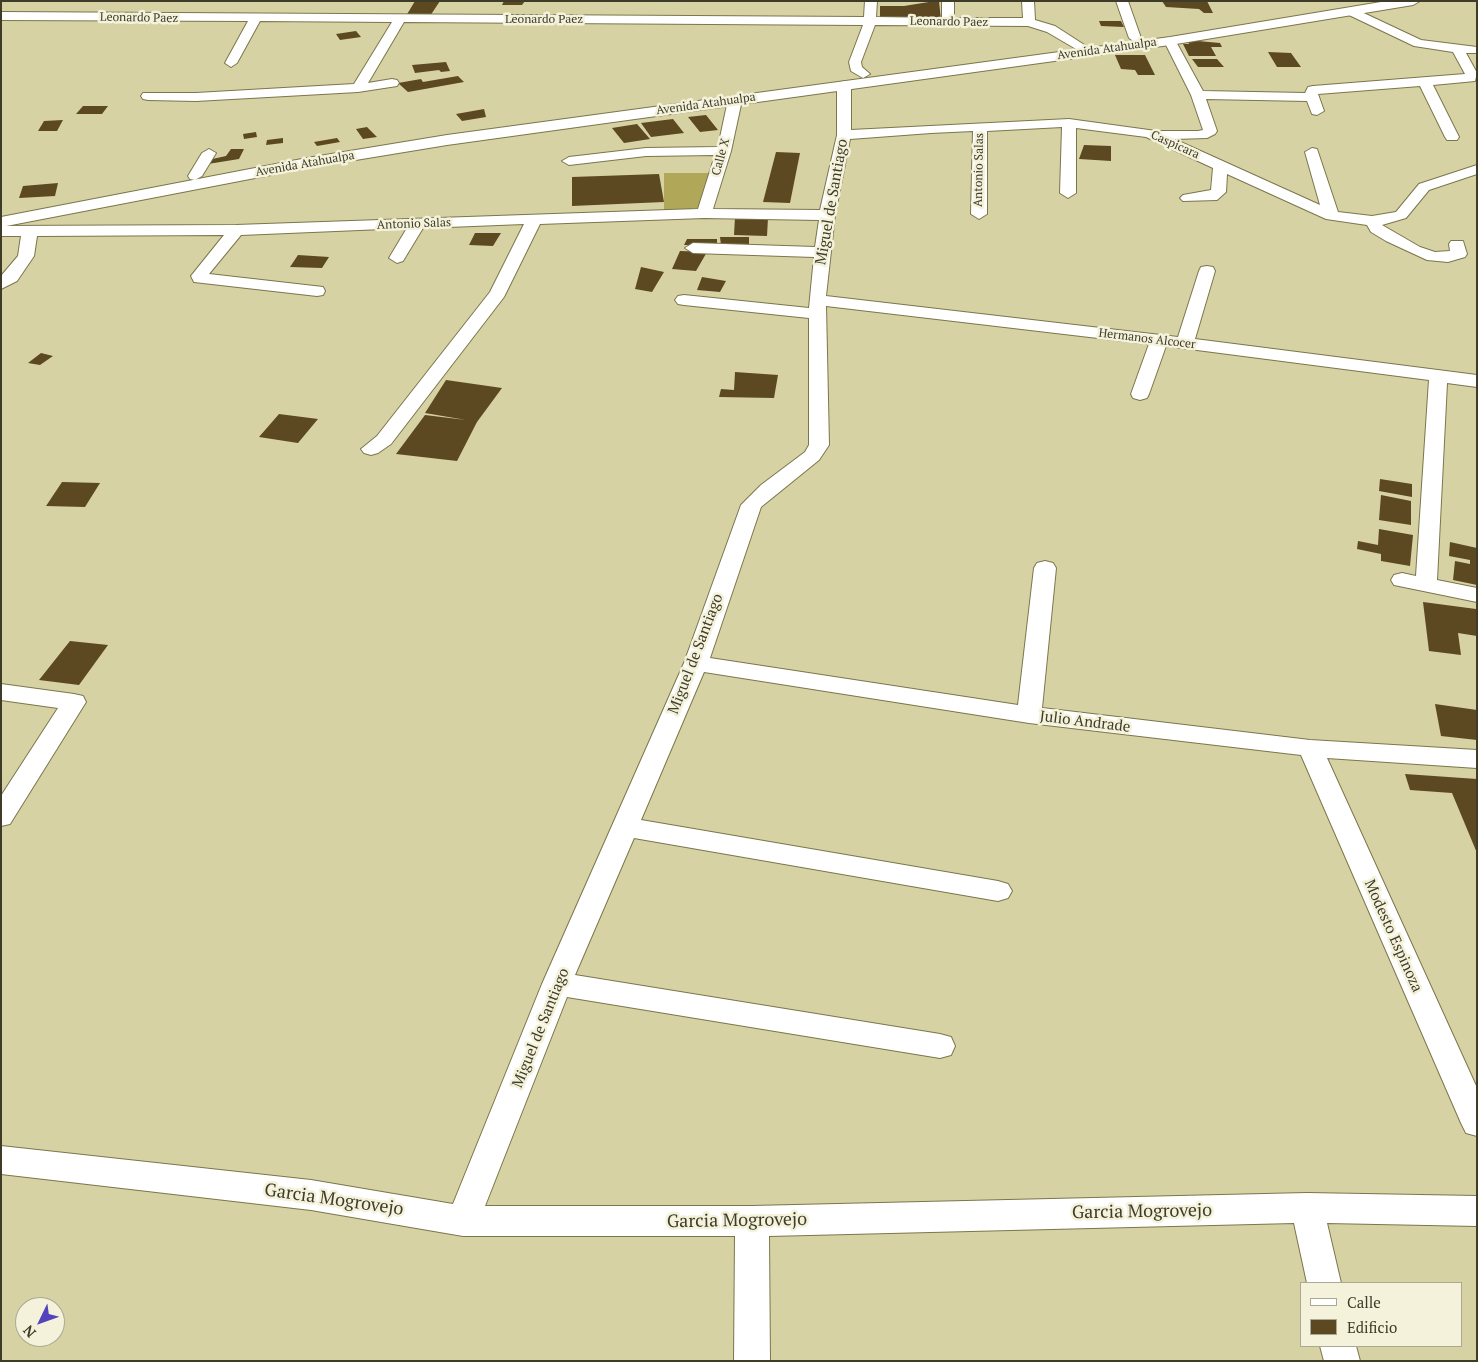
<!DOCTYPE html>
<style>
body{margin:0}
#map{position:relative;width:1478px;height:1362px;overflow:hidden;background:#d7d2a3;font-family:"PT Serif",serif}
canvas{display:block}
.frame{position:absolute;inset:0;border:2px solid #3e3c29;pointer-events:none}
.legend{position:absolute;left:1300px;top:1282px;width:162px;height:65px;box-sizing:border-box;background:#f4f2db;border:1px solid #aba994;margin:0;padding:6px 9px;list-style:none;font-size:15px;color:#3e3c29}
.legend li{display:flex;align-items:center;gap:10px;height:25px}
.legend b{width:25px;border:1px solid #aba994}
.north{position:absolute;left:15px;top:1297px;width:50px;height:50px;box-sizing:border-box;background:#f4f2db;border:1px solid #aba994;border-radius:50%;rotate:228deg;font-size:14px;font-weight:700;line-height:20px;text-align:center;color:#3e3c29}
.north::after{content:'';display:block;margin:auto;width:18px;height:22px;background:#5244bb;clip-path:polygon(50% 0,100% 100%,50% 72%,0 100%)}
</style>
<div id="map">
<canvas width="1478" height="1362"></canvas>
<div class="frame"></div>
<ul class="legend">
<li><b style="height:6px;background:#fff"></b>Calle</li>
<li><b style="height:14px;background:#5c4821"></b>Edificio</li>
</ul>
<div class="north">N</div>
</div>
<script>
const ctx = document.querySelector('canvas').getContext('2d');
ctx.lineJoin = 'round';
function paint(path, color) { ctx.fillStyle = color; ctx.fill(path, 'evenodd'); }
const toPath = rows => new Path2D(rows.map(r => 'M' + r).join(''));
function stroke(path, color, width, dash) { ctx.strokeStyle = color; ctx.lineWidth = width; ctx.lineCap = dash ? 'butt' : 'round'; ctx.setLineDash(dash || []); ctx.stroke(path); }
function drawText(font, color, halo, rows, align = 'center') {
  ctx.font = font + ' "PT Serif",serif'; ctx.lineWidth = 5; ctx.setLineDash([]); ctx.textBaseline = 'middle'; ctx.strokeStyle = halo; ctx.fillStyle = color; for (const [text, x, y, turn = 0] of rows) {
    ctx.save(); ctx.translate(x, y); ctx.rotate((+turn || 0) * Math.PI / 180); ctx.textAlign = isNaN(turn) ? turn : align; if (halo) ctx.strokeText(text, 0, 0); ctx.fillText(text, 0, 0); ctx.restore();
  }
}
const green = toPath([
 [664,173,713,173,700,208,664,211]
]);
const building = toPath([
 [415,1,440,1,430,16,406,16],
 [504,1,525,1,522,5,502,5],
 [935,1,939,1,941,20,880,18,880,6,904,6],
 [1162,1,1207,1,1213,13,1204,13,1199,9,1166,7],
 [1099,21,1121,21,1124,27,1101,26],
 [356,31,361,37,340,40,336,34],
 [1187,40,1220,43,1222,47,1211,47,1216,56,1189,56,1183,44,1189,44],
 [1268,52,1291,53,1301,67,1277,67],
 [1115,55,1145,55,1155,75,1138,75,1135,70,1121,69],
 [1192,59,1217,59,1224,67,1198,67],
 [446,62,450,71,441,72,439,70,415,73,412,65],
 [458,76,464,82,408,92,398,83,421,79,423,82],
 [83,106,108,106,102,114,76,114],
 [484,109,486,117,462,121,456,114],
 [706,115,718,130,700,132,688,117],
 [673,119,684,133,651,137,641,123],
 [63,120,57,131,38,131,44,121],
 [637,124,650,139,624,143,612,128],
 [367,127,377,137,363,139,356,129],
 [256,132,257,137,244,139,243,134],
 [283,138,283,143,266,145,267,140],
 [337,138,340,142,317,146,314,142],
 [1084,145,1111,146,1111,161,1079,159],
 [231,149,244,149,239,159,208,164,208,160,226,156],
 [776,152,800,153,790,203,763,202],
 [659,174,664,202,572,206,572,177],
 [58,183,55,196,19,198,23,186],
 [735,217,768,218,767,236,734,235],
 [475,233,501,233,493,246,469,245],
 [720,237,749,237,749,246,721,245],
 [687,239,717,239,717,245,684,245],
 [680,251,707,252,696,271,672,269],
 [298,255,329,257,322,268,290,267],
 [641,267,664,272,652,292,635,289],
 [702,277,726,281,720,292,697,290],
 [41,353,53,356,40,365,28,363],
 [735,372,778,375,774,398,719,397,721,389,734,390],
 [446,380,502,388,477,422,457,461,396,454,425,415,466,420,425,413],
 [279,414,318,419,298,443,259,437],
 [1380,479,1412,484,1412,497,1379,491],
 [62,482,100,483,85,507,46,506],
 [1381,495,1411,501,1411,525,1379,520],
 [1379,529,1413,535,1410,566,1381,561,1381,554,1357,549,1358,541,1378,545],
 [1450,542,1477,548,1477,585,1453,580,1455,561,1470,564,1470,560,1449,556],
 [1423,602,1476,609,1477,636,1458,633,1461,655,1429,651],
 [70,641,108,645,79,685,39,680],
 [1435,704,1477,710,1477,740,1441,736],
 [1405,774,1477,779,1477,853,1452,793,1410,790]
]);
const minor = toPath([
 [865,1,877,1,876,17,942,18,942,1,954,1,954,18,1023,18,1022,1,1034,1,1035,20,1055,26,1086,46,1080,50,1076,49,1047,32,1028,26,875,25,861,62,862,67,870,74,863,78,851,71,849,62,863,25,404,22,368,83,392,79,397,80,399,83,397,86,358,92,196,101,148,100,143,99,141,96,143,93,196,93,354,84,392,22,260,21,237,63,231,67,225,63,248,21,1,20,1,12,864,17,865,1],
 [1116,1,1128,1,1141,38,1139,41,1135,42,1129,38,1116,1],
 [1353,8,1421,40,1477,47,1477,53,1466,53,1477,73,1475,81,1433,85,1459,137,1457,140,1447,140,1445,137,1420,86,1318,94,1324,111,1317,115,1312,114,1307,101,1206,99,1217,131,1215,134,1207,138,1174,139,1320,205,1305,152,1312,148,1317,149,1338,212,1372,216,1396,212,1419,184,1477,165,1477,174,1429,190,1406,218,1382,225,1420,247,1435,252,1450,251,1449,244,1451,241,1463,241,1467,254,1465,257,1448,262,1427,260,1386,241,1371,232,1367,225,1326,219,1227,174,1226,192,1217,200,1183,201,1180,198,1183,195,1211,190,1213,168,1146,137,1076,128,1076,193,1068,198,1060,193,1062,127,987,131,987,214,979,219,971,214,973,131,931,133,850,139,835,215,826,296,1178,337,1199,271,1201,267,1207,266,1213,267,1215,271,1195,339,1477,375,1477,387,1447,383,1437,580,1477,588,1477,602,1394,585,1391,580,1394,575,1402,573,1416,576,1429,380,1166,346,1149,394,1147,398,1140,400,1133,398,1131,394,1149,344,826,306,829,445,819,460,761,507,710,658,1018,705,1034,568,1037,563,1045,561,1053,563,1056,568,1042,708,1310,740,1477,750,1477,768,1327,758,1477,1088,1477,1136,1466,1133,1461,1123,1301,755,1029,723,704,672,641,820,998,881,1008,884,1012,891,1008,898,998,901,634,838,575,975,940,1034,951,1037,955,1046,951,1055,940,1058,567,997,485,1206,752,1206,1307,1193,1477,1196,1477,1226,1327,1223,1341,1283,1307,1283,1294,1223,769,1236,770,1361,734,1361,735,1236,463,1236,311,1210,1,1174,1,1146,311,1180,453,1204,542,984,684,663,741,505,761,485,805,452,809,445,809,318,684,305,678,304,675,300,678,296,684,295,809,308,814,257,693,253,685,248,693,243,815,247,819,220,704,218,540,224,504,297,391,444,378,453,371,455,364,453,361,449,377,436,490,292,524,224,423,228,403,261,397,263,389,258,407,228,241,235,209,274,323,287,325,291,323,295,317,296,194,282,191,276,224,235,37,236,34,256,17,281,1,289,1,276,18,256,21,236,1,236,1,226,236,225,698,209,715,155,646,156,569,165,562,161,569,157,646,148,718,147,728,100,735,96,742,100,731,151,713,209,820,210,837,135,837,85,844,81,851,85,851,130,1069,119,1156,131,1198,131,1203,130,1191,95,1164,41,1166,38,1174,38,1203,91,1305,93,1308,87,1313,86,1465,74,1453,52,1414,46,1349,15,1349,9,1353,8],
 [209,149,216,153,202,176,195,180,190,179,188,176,202,153,209,149],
 [1,684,74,694,83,696,86,702,10,824,1,826,1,796,58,708,1,700,1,684],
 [1320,1346,1356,1346,1360,1361,1324,1361,1320,1346]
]);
const highway = toPath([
 [1387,1,1420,1,1413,5,1170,45,447,145,307,168,1,227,1,217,307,158,447,135,1170,37,1387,1]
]);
const farStreetnames = [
 ["Leonardo Paez",139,18,1],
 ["Leonardo Paez",544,20],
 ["Leonardo Paez",949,22,1],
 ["Avenida Atahualpa",1107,49,-8],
 ["Avenida Atahualpa",706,104,-8],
 ["Caspicara",1175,145,24],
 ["Calle X",721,157,-75],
 ["Avenida Atahualpa",305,164,-10],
 ["Antonio Salas",979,170,-89],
 ["Antonio Salas",414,224,-2],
 ["Hermanos Alcocer",1147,339,7]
];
const streetNames = [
 ["Miguel de Santiago",832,202,-80],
 ["Miguel de Santiago",696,654,-69],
 ["Julio Andrade",1085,722,7],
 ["Modesto Espinoza",1393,936,66],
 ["Miguel de Santiago",541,1028,-68]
];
const nearStreetnames = [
 ["Garcia Mogrovejo",334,1200,8],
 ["Garcia Mogrovejo",1142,1212,-1],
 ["Garcia Mogrovejo",737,1221,-1]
];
paint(green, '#b1a759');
paint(building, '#5c4821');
stroke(minor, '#7b764b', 2);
stroke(highway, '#7b764b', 2);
paint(minor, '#fff');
paint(highway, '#fff');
drawText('12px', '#3e3c29', '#f4f2db', farStreetnames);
drawText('15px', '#3e3c29', '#f4f2db', streetNames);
drawText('18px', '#3e3c29', '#f4f2db', nearStreetnames);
</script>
